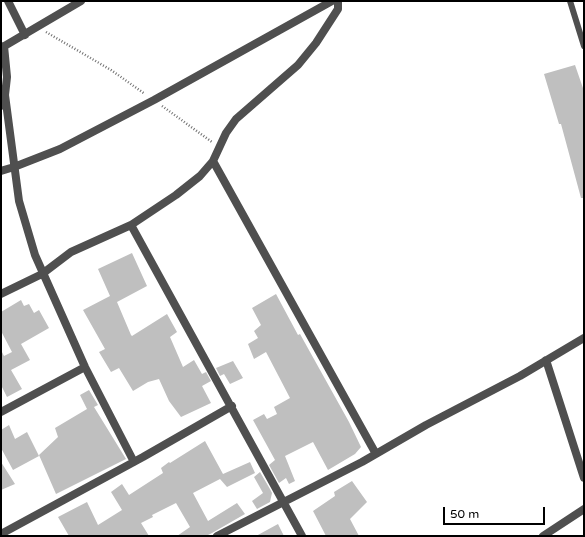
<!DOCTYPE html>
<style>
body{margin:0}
#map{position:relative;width:585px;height:537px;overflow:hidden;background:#fff;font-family:"Varela Round",sans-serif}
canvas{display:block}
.frame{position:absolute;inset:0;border:2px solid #000;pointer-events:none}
.scale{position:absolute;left:443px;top:507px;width:102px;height:18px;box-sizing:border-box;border:2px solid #000;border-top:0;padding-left:5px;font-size:12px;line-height:14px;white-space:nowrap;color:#000;-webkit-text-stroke:3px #fff;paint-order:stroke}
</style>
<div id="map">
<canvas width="585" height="537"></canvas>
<div class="frame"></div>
<div class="scale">50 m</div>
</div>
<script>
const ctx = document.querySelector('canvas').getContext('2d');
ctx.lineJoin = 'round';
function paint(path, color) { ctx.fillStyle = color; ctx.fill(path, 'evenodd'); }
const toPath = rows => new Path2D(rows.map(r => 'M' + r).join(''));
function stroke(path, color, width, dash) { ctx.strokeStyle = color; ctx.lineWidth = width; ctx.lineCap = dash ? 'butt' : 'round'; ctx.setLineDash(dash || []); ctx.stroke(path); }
const building = toPath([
 [575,65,584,91,584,198,581,198,561,124,559,124,544,74],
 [132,253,147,286,117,302,131,335,132,336,167,314,177,332,170,337,183,367,194,360,202,374,206,372,211,381,202,386,211,403,181,417,169,401,159,379,148,382,133,391,119,368,111,372,99,352,105,349,83,310,110,296,98,269],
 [276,294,298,335,300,334,349,422,361,447,355,454,328,470,313,442,285,456,295,481,289,484,286,478,279,483,269,465,275,460,253,420,264,414,267,419,277,414,274,407,290,398,266,352,254,359,248,344,258,338,254,331,261,325,252,308],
 [21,300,24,306,29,304,34,313,39,310,49,328,21,344,30,360,11,370,22,389,7,397,1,385,1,350,4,356,12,352,1,331,1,312],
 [233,361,243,378,230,384,224,374,220,376,216,368],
 [89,390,98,405,94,407,126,459,56,494,39,455,58,437,55,428,87,409,80,395],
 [9,425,15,439,27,432,39,456,13,470,1,448,1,430],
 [205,441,223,474,250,462,255,473,227,487,220,479,193,493,208,521,237,503,245,514,212,533,206,536,177,536,190,527,176,503,152,515,153,517,141,523,149,536,69,536,58,517,87,502,98,525,122,510,111,492,122,484,129,495,163,473,161,468,169,462,170,463],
 [1,462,15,484,1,490],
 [260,472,270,489,268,490,270,489,272,493,270,502,257,509,252,501,263,493,254,477],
 [352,481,367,502,350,519,359,536,326,536,313,511,335,496,334,492],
 [278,524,284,536,256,536]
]);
const path = toPath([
 [46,32,111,70,145,94],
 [162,106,212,142]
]);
const service = toPath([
 [570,1,584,46]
]);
const minor = toPath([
 [8,1,25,35],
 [1,48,81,1],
 [5,95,19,201,35,255,85,367,134,462],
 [1,106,5,95,7,77,4,46],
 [213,161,376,454],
 [1,171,14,167,60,149,154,100,332,1],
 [131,225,302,536],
 [1,294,42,274,71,252,131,225,176,195,200,176,213,161,226,133,236,119,298,65,316,43,338,9,338,1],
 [546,360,584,478],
 [1,412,85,367],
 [1,534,143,457,232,406],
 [217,536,362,462,426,425,520,376,584,338],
 [543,536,584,509]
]);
paint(building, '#bfbfbf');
stroke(path, '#717171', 2.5, [1, 2]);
stroke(service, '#4f4f4f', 6);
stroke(minor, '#4f4f4f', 8);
</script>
